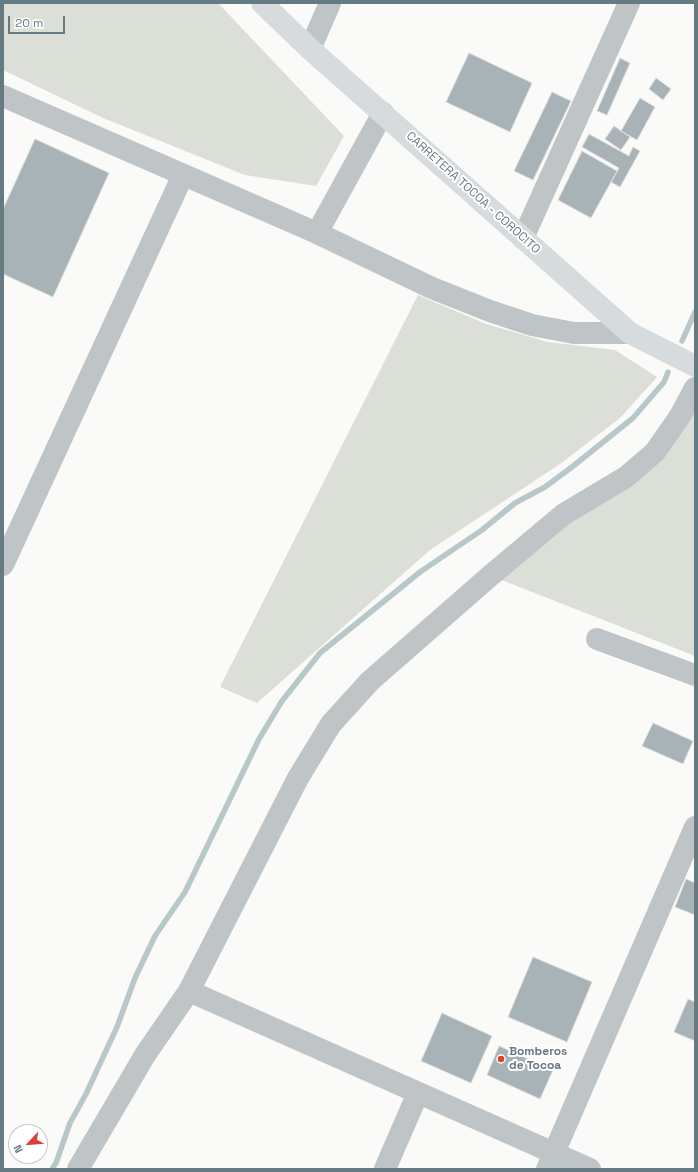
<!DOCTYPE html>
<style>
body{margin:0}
#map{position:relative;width:698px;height:1172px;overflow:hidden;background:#fafaf8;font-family:"Space Grotesk",sans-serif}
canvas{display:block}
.frame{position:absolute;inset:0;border:4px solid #667a81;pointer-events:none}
.north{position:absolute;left:8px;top:1124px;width:40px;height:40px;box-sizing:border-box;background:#fff;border:1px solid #c2cacd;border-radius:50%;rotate:244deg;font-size:11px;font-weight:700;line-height:16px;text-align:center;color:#667a81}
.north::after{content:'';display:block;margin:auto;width:14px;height:18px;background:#db4137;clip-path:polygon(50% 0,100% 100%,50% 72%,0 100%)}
.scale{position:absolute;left:8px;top:16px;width:57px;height:18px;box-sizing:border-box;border:2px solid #667a81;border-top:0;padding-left:5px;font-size:12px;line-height:14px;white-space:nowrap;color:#667a81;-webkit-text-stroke:3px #fff;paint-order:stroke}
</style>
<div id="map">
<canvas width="698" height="1172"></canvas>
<div class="frame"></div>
<div class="north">N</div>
<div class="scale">20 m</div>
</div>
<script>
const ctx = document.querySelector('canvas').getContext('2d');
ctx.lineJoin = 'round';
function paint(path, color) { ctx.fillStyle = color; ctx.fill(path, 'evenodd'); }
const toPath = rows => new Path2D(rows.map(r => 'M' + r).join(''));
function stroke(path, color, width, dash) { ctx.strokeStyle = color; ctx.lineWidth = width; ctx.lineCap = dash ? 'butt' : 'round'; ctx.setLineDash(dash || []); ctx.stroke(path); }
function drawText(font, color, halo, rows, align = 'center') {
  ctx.font = font + ' "Space Grotesk",sans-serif'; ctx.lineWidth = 4; ctx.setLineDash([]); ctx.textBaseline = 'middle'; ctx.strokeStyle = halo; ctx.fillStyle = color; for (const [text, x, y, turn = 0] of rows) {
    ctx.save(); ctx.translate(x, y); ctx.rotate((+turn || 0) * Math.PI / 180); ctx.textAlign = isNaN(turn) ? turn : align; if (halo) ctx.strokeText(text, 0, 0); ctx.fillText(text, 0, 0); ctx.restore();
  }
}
const green = toPath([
 [3,3,218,3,344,136,316,186,245,175,103,118,3,70],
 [418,295,486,324,548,342,615,350,657,377,620,418,560,464,430,550,257,703,220,687],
 [695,410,695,656,499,579]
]);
const stream = toPath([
 [682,341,695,312],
 [52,1169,56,1163,70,1123,86,1094,117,1027,135,978,155,936,185,892,259,739,282,701,320,653,420,572,482,530,515,503,545,487,572,467,633,418,664,382,668,372]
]);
const building = toPath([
 [469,53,532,83,510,132,446,102,469,53],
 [620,58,630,63,607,115,597,111,620,58],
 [656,78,671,89,663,100,649,89,656,78],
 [552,92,571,101,533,180,514,171,552,92],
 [640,98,655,107,637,140,621,131,640,98],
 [614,126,630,137,621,150,605,139,614,126],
 [589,134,629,156,633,147,640,151,620,187,611,182,619,168,582,147,589,134],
 [35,139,109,173,53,297,3,274,3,209,35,139],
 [582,151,617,171,591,218,558,200,582,151],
 [653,723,693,741,683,764,642,746,653,723],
 [686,879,695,883,695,915,675,907,686,879],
 [533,957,592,982,567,1042,508,1017,533,957],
 [688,999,695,1002,695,1041,674,1032,688,999],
 [442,1013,492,1036,471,1083,421,1061,442,1013],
 [499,1046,553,1070,540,1099,487,1075,499,1046]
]);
const minor = toPath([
 [310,49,330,3],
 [3,96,317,233,432,288,490,311,532,325,574,333,630,333],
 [317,233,383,113],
 [523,238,629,3],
 [3,565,183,175],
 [597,639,695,675],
 [189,991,590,1169],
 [78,1169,145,1055,189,991,298,778,331,724,370,681,490,576,564,514,626,477,655,452,680,416,695,388],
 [385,1169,418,1093],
 [547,1169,695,827]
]);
const major = toPath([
 [262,3,310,49,630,333,695,366]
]);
const markers = [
 [501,1059,4,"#db4137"]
];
const streetNames = [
 ["CARRETERA TOCOA - COROCITO",473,193,42]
];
const poiNames = [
 ["Bomberos",509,1052],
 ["de Tocoa",509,1066]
];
paint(green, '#dbdfd7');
stroke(stream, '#b8c7c9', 5.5);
paint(building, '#a8b3b7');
stroke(building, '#dcdcda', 1);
stroke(minor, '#bfc5c7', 22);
stroke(major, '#d6dcde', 22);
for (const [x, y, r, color] of markers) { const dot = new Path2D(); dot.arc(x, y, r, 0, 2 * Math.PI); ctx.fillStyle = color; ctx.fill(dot); stroke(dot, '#fff', 1.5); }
drawText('12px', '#667a81', '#fff', streetNames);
drawText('bold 12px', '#667a81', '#fff', poiNames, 'left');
</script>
